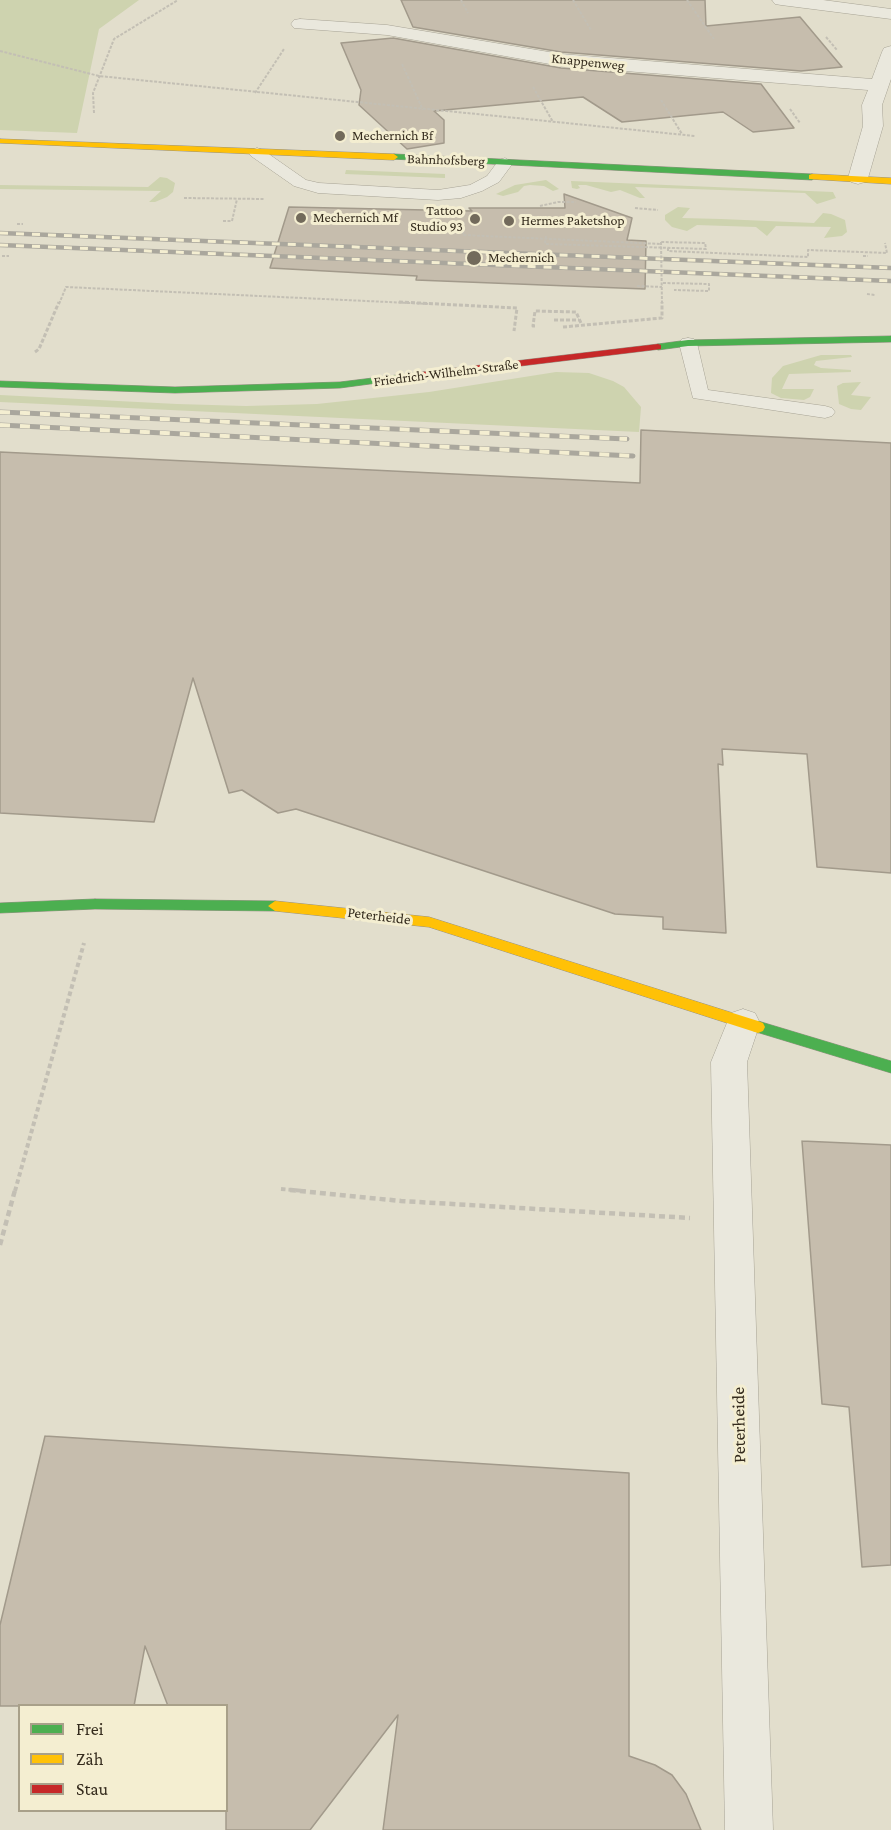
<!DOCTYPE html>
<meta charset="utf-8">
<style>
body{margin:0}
#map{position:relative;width:891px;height:1830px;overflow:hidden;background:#e2decc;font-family:"Crimson Pro",serif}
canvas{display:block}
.legend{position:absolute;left:18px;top:1704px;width:210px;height:108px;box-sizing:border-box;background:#f4eed1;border:2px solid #a8a089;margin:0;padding:8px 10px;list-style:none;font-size:18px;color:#352c1e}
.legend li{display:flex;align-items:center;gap:12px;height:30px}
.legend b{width:30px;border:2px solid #a8a089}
</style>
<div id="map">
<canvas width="891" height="1830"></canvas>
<ul class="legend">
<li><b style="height:8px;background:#4caf50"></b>Frei</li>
<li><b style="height:8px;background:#ffc107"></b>Zäh</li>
<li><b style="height:8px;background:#c62828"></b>Stau</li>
</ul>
</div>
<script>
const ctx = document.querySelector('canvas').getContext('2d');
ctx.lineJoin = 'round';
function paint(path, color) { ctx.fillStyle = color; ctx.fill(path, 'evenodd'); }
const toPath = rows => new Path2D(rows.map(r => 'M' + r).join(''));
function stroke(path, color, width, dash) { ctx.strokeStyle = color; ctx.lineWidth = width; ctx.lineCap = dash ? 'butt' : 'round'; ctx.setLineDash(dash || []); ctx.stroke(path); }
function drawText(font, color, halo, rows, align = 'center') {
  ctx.font = font + ' "Crimson Pro",serif'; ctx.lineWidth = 6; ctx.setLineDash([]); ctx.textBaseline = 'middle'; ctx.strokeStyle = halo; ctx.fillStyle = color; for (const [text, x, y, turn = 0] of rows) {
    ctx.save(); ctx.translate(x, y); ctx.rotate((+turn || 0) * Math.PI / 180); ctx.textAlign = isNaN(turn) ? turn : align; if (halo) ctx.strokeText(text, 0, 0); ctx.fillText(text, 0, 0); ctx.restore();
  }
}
const green = toPath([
 [0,0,139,0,99,29,77,133,0,130],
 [346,170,445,174,445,178,345,174],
 [160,177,167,178,175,183,173,192,167,197,155,202,149,202,161,191,0,189,0,185,148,187],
 [546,180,559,189,553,191,544,186,530,185,524,186,518,192,503,196,496,194,515,185],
 [571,181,833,192,836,198,817,204,805,193,635,187,645,198,640,198,620,190,611,192,586,185,578,185,580,188,577,189,572,188],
 [678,207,690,208,682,218,721,219,814,223,823,213,831,214,845,220,847,232,842,236,824,238,831,227,776,226,767,236,756,227,697,225,687,231,672,227,665,220,665,215],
 [821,355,851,355,852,357,816,361,814,365,821,368,851,370,851,372,789,374,782,389,814,389,810,397,804,400,781,398,771,393,772,378,783,366],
 [556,372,589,373,613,381,624,387,641,407,639,432,0,402,0,395,177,404,246,406,317,404,429,392],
 [861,382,851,395,871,397,861,410,851,409,839,404,837,386,843,383]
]);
const building = toPath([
 [401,0,705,0,706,26,800,17,842,67,801,71,561,52,413,27,401,0],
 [393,38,561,68,761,84,794,128,753,132,723,112,622,122,583,97,434,111,444,120,444,143,407,149,359,105,361,90,341,43,393,38],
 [564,194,632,218,627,240,646,241,645,289,416,280,417,276,270,268,289,207,472,211,469,208,565,208,564,194],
 [641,430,891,443,891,873,817,867,807,754,722,749,723,765,718,764,726,933,663,929,663,917,615,914,296,809,278,813,242,790,229,793,193,678,154,822,0,813,0,452,640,483,641,430],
 [802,1141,891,1145,891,1565,862,1567,849,1407,822,1404,802,1141],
 [45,1436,629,1473,629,1756,655,1765,672,1775,686,1794,701,1830,383,1830,398,1715,310,1830,226,1830,226,1706,168,1706,145,1646,134,1706,0,1706,0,1625,45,1436]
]);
const pathFar3 = toPath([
 [461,0,468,13],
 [573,0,591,30],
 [687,0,714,39],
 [826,37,837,50],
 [0,51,99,76,695,136],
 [402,64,423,110],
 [533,87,553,122],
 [255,93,284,49],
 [661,100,682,134],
 [790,109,800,123],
 [94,113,93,93,114,39,178,0],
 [184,198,264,199],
 [540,206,558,202,576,202],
 [635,208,658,210],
 [223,221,232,221,237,199],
 [464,222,463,235,661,244],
 [17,224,23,224],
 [546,236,545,244,706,249,705,243,661,242],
 [668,248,668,251,808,257,808,250,887,253,885,243],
 [2,256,9,256],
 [863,256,868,256],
 [663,283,709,284,709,291,674,290],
 [637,286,662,287],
 [867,294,875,295],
 [59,304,66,287,431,304]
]);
const pathFar2 = toPath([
 [399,302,517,308,514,331],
 [554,320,579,320],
 [535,326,533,326,535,311,576,312,581,323],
 [35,352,39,349,59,302]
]);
const pathFar1 = toPath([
 [281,1189,305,1191],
 [15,1191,84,943]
]);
const path = toPath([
 [290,1190,401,1201,690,1218],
 [0,1245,15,1190]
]);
const lane = toPath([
 [257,148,263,150,306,180,319,183,438,190,470,185,487,176,499,160,505,158,513,163,499,182,482,191,461,198,438,200,318,193,294,186,251,156,249,153,251,150,257,148],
 [688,338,694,339,697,343,708,390,825,406,832,408,835,412,832,416,825,418,693,398,679,343,682,339,688,338]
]);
const street = toPath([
 [772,0,823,0,891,9,891,19,781,5,775,4,772,0],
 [300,19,387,25,561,54,872,79,882,52,884,48,891,46,891,79,882,105,883,126,868,178,865,182,858,184,851,182,848,178,863,126,862,105,868,90,561,66,387,35,294,28,291,24,294,20,300,19],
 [743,1009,755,1013,760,1023,747,1062,773,1830,725,1830,711,1062,731,1013,743,1009]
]);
const fast = toPath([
 [394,154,812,174,816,177,812,180,391,159,390,157,394,154],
 [891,336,891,342,688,346,658,350,653,347,658,344,688,340,891,336],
 [397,375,402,378,400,380,340,388,175,393,0,387,0,381,175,387,340,382,397,375],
 [95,899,275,901,282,906,275,911,95,909,0,913,0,903,95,899],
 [758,1021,891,1061,891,1073,753,1031,751,1027,753,1023,758,1021]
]);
const slow = toPath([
 [0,139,394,154,398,157,394,160,0,143,0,139],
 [812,174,891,178,891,184,809,179,809,175,812,174],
 [275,901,429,917,758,1021,763,1023,765,1027,763,1031,758,1033,429,927,275,911,268,906,275,901]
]);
const jam = toPath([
 [658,344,661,345,661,349,397,381,392,378,397,375,658,344]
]);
const railFar1 = toPath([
 [0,233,891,268],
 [0,245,891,281]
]);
const rail = toPath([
 [0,412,627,439],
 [0,425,633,456]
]);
const pathBridgeFar1 = toPath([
 [661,242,662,304]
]);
const pathBridge = toPath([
 [563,327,662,318,662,302]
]);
const markers = [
 [340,136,6,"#726a5b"],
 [301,218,6,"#726a5b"],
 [475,219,6,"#726a5b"],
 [509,221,6,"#726a5b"],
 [474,258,8,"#726a5b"]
];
const farStreetnames = [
 ["Knappenweg",588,62,6],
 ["Bahnhofsberg",446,160,2],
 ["Friedrich-Wilhelm-Straße",446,373,-7]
];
const farPoinames = [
 ["Mechernich Bf",352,136],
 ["Tattoo",463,211,"right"],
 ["Studio 93",463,227,"right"],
 ["Mechernich Mf",313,218],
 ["Hermes Paketshop",521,221],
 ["Mechernich",488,258]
];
const streetNames = [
 ["Peterheide",379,916,7]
];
const nearStreetnames = [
 ["Peterheide",739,1425,-91]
];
paint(green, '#ced3af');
paint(building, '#c6bdad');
stroke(building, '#a29a8b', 1.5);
stroke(lane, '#a7a395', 1);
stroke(street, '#a7a395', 1);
stroke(fast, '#979285', 1);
stroke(slow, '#979285', 1);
stroke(jam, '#979285', 1);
stroke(pathFar3, '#c3bfb4', 2, [3, 1.5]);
stroke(pathFar2, '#c3bfb4', 3, [4, 2]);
stroke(pathFar1, '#c3bfb4', 4, [4.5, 3]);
stroke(path, '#c3bfb4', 4.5, [6, 4]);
paint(lane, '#eae8dd');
paint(street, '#eae8dd');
paint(fast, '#4caf50');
paint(slow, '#ffc107');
paint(jam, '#c62828');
stroke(railFar1, '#aaa79d', 4.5);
stroke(rail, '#aaa79d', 5);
stroke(railFar1, '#f4eed1', 3, [8]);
stroke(rail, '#f4eed1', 4, [10]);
stroke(pathBridgeFar1, '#c3bfb4', 2, [3, 1.5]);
stroke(pathBridge, '#c3bfb4', 3, [4, 2]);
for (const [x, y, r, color] of markers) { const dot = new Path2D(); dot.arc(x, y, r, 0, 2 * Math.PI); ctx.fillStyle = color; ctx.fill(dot); stroke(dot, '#f4eed1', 2); }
drawText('14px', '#352c1e', '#f4eed1', farStreetnames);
drawText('14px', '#352c1e', '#f4eed1', farPoinames, 'left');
drawText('15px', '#352c1e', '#f4eed1', streetNames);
drawText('18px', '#352c1e', '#f4eed1', nearStreetnames);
</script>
